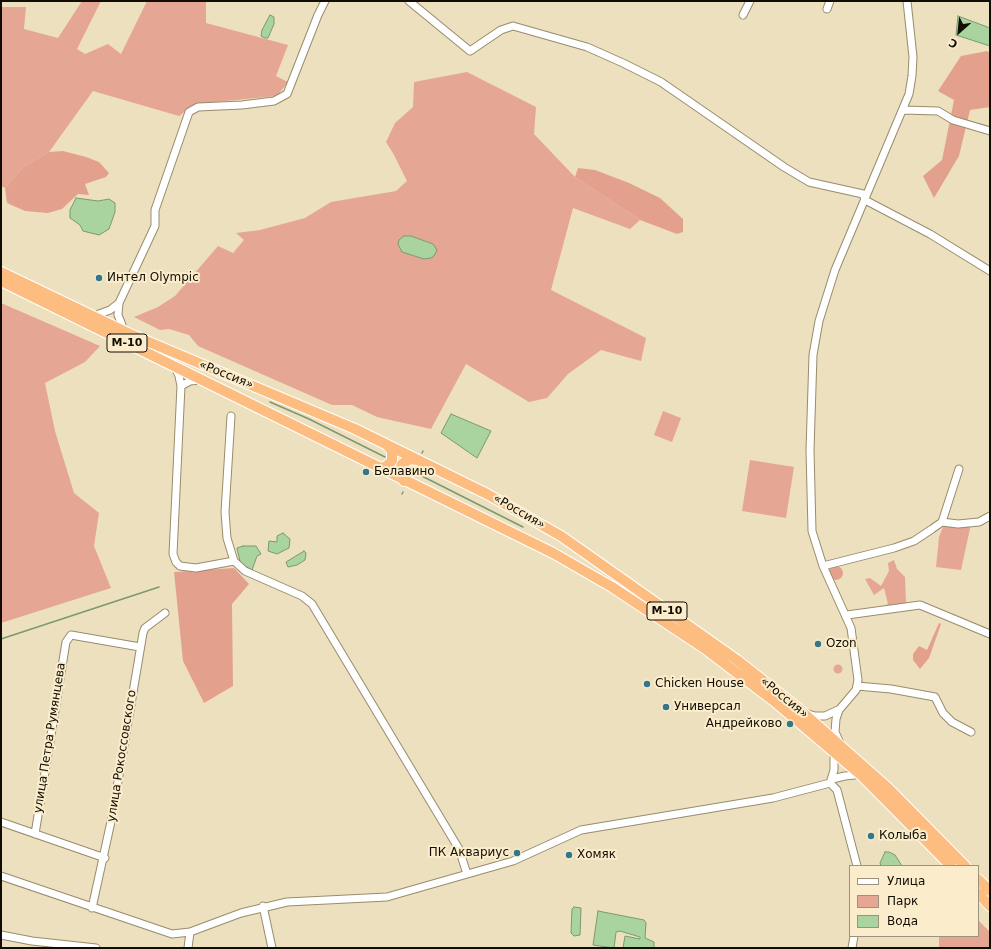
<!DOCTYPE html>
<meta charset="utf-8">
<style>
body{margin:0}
#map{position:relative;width:991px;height:949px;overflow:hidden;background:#ede0bf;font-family:"DejaVu Sans",sans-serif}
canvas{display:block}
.frame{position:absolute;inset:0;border:2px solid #110d03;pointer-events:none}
.legend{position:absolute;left:849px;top:865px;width:130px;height:72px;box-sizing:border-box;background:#fbedcc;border:1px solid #9d937c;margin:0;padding:5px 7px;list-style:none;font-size:12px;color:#110d03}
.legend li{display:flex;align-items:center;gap:8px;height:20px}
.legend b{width:20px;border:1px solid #9d937c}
.north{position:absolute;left:939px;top:12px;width:40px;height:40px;-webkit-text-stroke:3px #fbedcc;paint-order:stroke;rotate:207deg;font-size:11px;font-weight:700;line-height:16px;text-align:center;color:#110d03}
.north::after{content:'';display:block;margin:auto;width:14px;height:18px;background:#110d03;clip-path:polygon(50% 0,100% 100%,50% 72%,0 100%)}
</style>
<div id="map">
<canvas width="991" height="949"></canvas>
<div class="frame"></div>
<ul class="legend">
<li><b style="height:5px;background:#fff"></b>Улица</li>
<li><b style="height:11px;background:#e5a693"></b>Парк</li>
<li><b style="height:11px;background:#a9d4a0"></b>Вода</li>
</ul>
<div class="north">С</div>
</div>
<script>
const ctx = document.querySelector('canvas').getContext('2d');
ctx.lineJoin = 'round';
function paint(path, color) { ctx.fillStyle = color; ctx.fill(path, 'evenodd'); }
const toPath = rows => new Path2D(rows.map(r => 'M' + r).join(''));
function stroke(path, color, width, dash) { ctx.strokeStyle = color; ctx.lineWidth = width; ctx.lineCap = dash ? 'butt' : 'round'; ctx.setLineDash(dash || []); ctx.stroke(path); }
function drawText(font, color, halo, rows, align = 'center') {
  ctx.font = font + ' "DejaVu Sans",sans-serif'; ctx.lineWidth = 4; ctx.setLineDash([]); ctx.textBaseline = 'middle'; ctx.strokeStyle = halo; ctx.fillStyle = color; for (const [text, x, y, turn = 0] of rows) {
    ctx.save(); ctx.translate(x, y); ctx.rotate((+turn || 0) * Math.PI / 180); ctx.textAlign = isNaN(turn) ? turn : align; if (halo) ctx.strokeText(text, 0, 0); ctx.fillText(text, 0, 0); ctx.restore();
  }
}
const green = toPath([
 [82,1,101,1,77,49,85,54,108,44,121,54,147,1,206,1,206,23,288,45,276,76,288,82,277,96,195,104,179,116,93,91,49,152,23,167,5,188,1,186,1,7,26,7,24,29,58,38],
 [467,72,536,107,534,134,575,177,640,220,630,229,573,208,551,290,646,338,641,361,601,350,568,374,547,398,529,402,466,364,431,429,377,417,352,405,332,405,198,346,189,335,169,329,160,330,134,317,158,307,175,296,218,246,233,253,244,240,236,233,260,230,305,218,331,202,396,191,407,181,394,155,386,142,395,123,413,107,414,82],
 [404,236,411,236,433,244,431,258,424,259,402,252],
 [1,303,100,346,85,362,45,383,55,431,74,493,99,513,94,546,111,588,1,623],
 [663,411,681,418,672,442,654,435],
 [750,460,794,467,786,518,742,511],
 [944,524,971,524,961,570,936,567,939,537],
 [894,560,897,569,905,577,906,603,903,605,877,609,888,604,884,588,874,595,865,579,870,578,881,586,889,571,888,563],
 '833.5 669a4.5 4.5 0 1 1 9 0a4.5 4.5 0 1 1-9 0Z',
 [978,920,990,932,990,948,939,948,939,936,978,936]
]);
const forest = toPath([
 [987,51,990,53,990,107,970,110,959,156,934,198,923,176,942,160,954,100,938,91,961,56],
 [63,151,86,157,99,162,109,173,106,177,85,184,89,195,78,194,62,209,48,213,25,211,7,203,5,188,23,167,49,152],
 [578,168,595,170,629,183,660,198,683,219,683,232,677,234,640,220,575,177],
 '829 573a7 7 0 1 1 14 0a7 7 0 1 1-14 0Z',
 [234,568,249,584,232,604,233,686,204,703,183,661,174,572],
 [939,623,941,624,929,658,920,669,913,660,913,654,919,646,927,650]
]);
const water = toPath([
 [270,15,274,17,274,24,268,38,265,38,261,36,262,30,270,15],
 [958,16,990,28,990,46,956,35,958,16],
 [76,198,98,201,109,199,115,203,115,212,109,229,99,235,83,231,80,225,70,218,70,210,76,198],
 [404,236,411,236,433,244,437,250,434,256,431,258,424,259,402,252,398,244,399,240,404,236],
 [451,414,491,431,477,458,441,433,451,414],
 [283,533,290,539,289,548,277,554,268,551,269,541,277,542,277,536,283,533],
 [243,546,256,546,261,554,257,556,252,570,247,567,241,566,237,548,243,546],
 [304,551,306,553,305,560,297,565,288,567,286,562,304,551],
 [885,852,889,852,895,855,902,866,881,866,880,863,885,852],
 [574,907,581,908,580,935,574,936,571,933,572,909,574,907],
 [598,911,644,920,646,923,645,938,654,942,654,948,623,948,625,936,640,939,640,937,620,931,616,932,614,948,593,945,598,911]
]);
const stream = toPath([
 [989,1,990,2],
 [270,402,309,419,385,457],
 [422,453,423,451],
 [406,468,523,527],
 [412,474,414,469],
 [402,494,403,492],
 [1,639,159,587]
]);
const minor = toPath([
 [409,1,470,51,501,30,513,26,587,47,623,63,661,82,784,167,809,182,863,194,865,200,930,234,990,271],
 [827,9,830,1],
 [743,15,750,1],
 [903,110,938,111,953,120,990,131],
 [119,303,118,315,122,325],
 [99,314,110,310,119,303,155,226,155,210,189,112,198,107,242,105,274,101,287,94,318,15,325,1],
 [175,367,179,376,181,386,173,554,176,562,180,566,196,568,234,561],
 [181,386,190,381,201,380],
 [231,416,225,512,227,538,234,561,245,571,302,596,312,604,459,849,467,874],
 [942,522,958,524,979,522,990,516],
 [823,566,894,548,914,541,932,529,942,522,959,469],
 [847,615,920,605,990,634],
 [857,686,891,689,935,697,943,713,952,722,971,732],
 [805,713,815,716,825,716,840,709],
 [840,743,835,732,836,719,839,710,856,690,858,680,851,628,823,566,812,531,810,450,813,355,819,321,835,270,909,94,912,76,913,57,907,1],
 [832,779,845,776,855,775],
 [830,783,837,790,857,866],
 [1,822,105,858],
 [35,834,66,642,71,635,140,647],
 [1,876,172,934,190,932,241,913,287,902,387,897,513,861,581,830,773,798,830,783,834,770,834,757],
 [263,906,272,948],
 [92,908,112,817,143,633,145,628,165,613],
 [1,935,32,941,96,948],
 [188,948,190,932],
 [852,948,854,936]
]);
const highway = toPath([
 [1,272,130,334,355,429,487,494,561,536,737,660,799,709,888,788,965,866],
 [1,281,553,553,612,587,704,648,774,701,862,776,951,866],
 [377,468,385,467,392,461,392,451,387,445],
 [404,481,399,473,402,464,410,459,417,460],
 [978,879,990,891],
 [978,893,990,906]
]);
const markers = [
 [99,278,4,"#347788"],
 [366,472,4,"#347788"],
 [818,644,4,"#347788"],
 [647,684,4,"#347788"],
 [666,707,4,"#347788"],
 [790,724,4,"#347788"],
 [871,836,4,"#347788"],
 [517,853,4,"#347788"],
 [569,855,4,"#347788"]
];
const shields = [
 [127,343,40],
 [667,611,40]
];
const shieldNames = [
 ["М-10",127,343],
 ["М-10",667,611]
];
const poiNames = [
 ["Интел Olympic",107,278],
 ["Белавино",374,472],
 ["Ozon",826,644],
 ["Chicken House",655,684],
 ["Универсал",674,707],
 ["Андрейково",782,724,"right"],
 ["Колыба",879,836],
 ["ПК Аквариус",509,853,"right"],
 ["Хомяк",577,855]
];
const streetNames = [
 ["«Россия»",226,375,22],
 ["«Россия»",519,512,30],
 ["«Россия»",784,698,39],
 ["улица Петра Румянцева",50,738,-81],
 ["улица Рокоссовского",122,756,-81]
];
paint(green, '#e5a693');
paint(forest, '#e3a18d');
paint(water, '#a9d4a0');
stroke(water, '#7b9871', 1);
stroke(stream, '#7b9871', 1.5);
stroke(minor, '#988c6d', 9);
stroke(highway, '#fff', 12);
stroke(minor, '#fff', 7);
stroke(highway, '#fdbd81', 10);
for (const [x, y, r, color] of markers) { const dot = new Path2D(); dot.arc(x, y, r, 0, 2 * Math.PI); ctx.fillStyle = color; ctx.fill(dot); stroke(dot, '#fbedcc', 1.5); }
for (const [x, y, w] of shields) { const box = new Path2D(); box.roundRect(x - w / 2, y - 9, w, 18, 3); ctx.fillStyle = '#fbedcc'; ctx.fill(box); stroke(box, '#110d03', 1); }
drawText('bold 11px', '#110d03', null, shieldNames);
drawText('12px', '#110d03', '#fbedcc', poiNames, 'left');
drawText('12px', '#110d03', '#fbedcc', streetNames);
</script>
